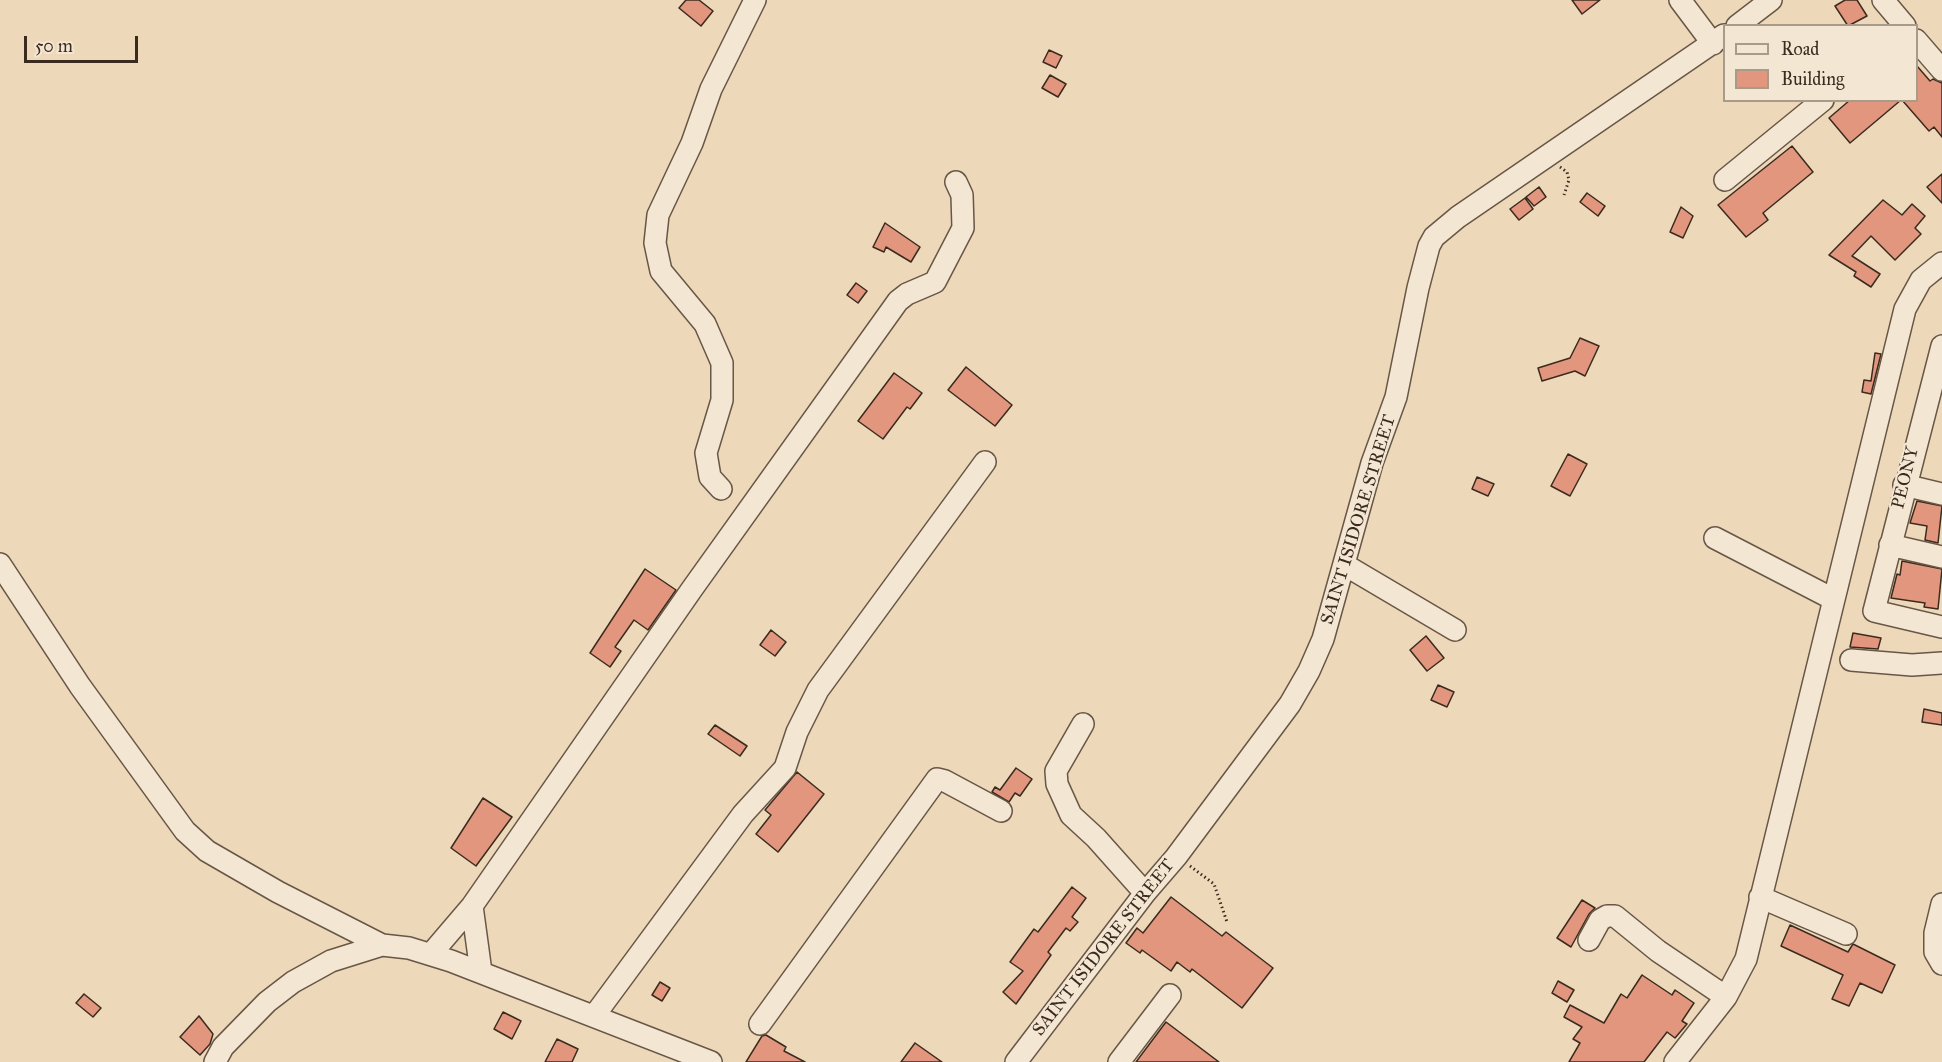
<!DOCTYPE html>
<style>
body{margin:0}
#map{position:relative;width:1942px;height:1062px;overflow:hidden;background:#edd8ba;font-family:"IM FELL Great Primer",serif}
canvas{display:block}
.legend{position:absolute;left:1723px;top:24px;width:195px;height:78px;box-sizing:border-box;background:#f3e6d2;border:2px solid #a99b8a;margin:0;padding:8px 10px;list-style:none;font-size:18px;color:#3b2b1f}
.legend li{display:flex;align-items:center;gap:12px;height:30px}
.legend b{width:30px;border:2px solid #a99b8a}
.scale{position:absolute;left:24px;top:36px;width:114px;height:27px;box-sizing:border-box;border:3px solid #3b2b1f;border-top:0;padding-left:8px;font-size:18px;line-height:21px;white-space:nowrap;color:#3b2b1f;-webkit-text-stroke:4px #f3e6d2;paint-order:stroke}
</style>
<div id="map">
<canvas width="1942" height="1062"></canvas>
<ul class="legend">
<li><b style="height:8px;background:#f3e6d2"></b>Road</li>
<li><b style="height:16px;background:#e2967e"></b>Building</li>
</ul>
<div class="scale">50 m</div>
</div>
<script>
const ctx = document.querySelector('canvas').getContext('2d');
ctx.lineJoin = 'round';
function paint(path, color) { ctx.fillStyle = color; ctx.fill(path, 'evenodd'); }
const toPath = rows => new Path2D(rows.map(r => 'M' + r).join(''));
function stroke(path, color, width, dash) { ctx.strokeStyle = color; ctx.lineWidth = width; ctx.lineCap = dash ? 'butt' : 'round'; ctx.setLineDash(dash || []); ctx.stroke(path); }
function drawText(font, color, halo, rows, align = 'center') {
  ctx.font = font + ' "IM FELL Great Primer",serif'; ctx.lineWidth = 4.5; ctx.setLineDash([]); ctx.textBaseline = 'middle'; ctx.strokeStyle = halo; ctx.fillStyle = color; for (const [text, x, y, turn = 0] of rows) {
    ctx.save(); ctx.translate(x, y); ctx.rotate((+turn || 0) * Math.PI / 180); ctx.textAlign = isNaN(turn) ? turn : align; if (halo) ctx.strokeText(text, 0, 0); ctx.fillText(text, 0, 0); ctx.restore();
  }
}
const building = toPath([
 [686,0,699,0,713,11,701,26,679,8,686,0],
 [1572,0,1600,0,1582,14,1572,0],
 [1845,0,1857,0,1867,16,1848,26,1835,6,1845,0],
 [1049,50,1062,56,1056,68,1043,62,1049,50],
 [1917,66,1930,81,1933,79,1942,83,1942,137,1934,127,1929,131,1902,100,1917,100,1917,66],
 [1050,75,1066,84,1058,97,1042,88,1050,75],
 [1850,100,1901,100,1850,143,1829,118,1850,100],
 [1792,146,1813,172,1763,213,1768,220,1746,237,1718,205,1792,146],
 [1942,174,1942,203,1927,187,1942,174],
 [1539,187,1546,197,1534,206,1526,197,1539,187],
 [1587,193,1605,206,1598,216,1580,202,1587,193],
 [1525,198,1533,209,1519,220,1510,209,1525,198],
 [1883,200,1902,215,1912,204,1925,216,1915,228,1921,234,1895,260,1871,236,1852,256,1880,274,1871,287,1854,276,1856,272,1829,255,1883,200],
 [1681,207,1693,216,1683,238,1670,232,1681,207],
 [885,223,920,247,911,262,886,247,884,252,873,247,885,223],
 [856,283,867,291,858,303,847,295,856,283],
 [1580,338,1599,346,1585,376,1575,371,1542,381,1538,368,1570,358,1580,338],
 [1875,353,1881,354,1871,394,1862,392,1864,380,1871,381,1875,353],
 [966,367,1012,405,995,426,948,390,966,367],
 [894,373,922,393,910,409,907,407,883,439,858,421,894,373],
 [1568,454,1587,464,1570,496,1551,486,1568,454],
 [1477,477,1494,484,1488,496,1472,489,1477,477],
 [1917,501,1942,506,1938,543,1925,540,1927,526,1910,523,1917,501],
 [1902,561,1942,569,1938,609,1924,607,1925,603,1891,598,1897,574,1900,575,1902,561],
 [645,569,676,590,648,630,634,620,615,647,621,651,610,667,590,653,645,569],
 [771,630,786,642,775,656,760,645,771,630],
 [1853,633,1881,638,1878,649,1850,647,1853,633],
 [1426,636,1444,658,1427,671,1410,650,1426,636],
 [1438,685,1454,692,1447,707,1431,700,1438,685],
 [1924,709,1942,713,1942,725,1922,722,1924,709],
 [715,725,747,746,740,756,708,734,715,725],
 [1016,768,1032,779,1020,796,1015,793,1009,802,992,792,995,787,1000,790,1016,768],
 [797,772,824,794,778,852,756,834,771,815,765,810,797,772],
 [483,798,512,817,476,866,451,848,483,798],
 [1072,887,1086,898,1072,917,1078,922,1070,931,1066,928,1048,952,1051,955,1016,1004,1003,992,1023,971,1010,962,1034,929,1038,932,1072,887],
 [1171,897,1222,936,1226,932,1273,968,1242,1008,1192,969,1190,972,1177,962,1171,971,1142,950,1140,953,1126,943,1137,928,1143,933,1171,897],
 [1582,900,1595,908,1589,914,1571,947,1557,938,1582,900],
 [1790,925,1848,952,1853,944,1895,965,1882,993,1860,983,1849,1006,1832,999,1843,975,1781,946,1790,925],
 [1642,975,1672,995,1675,990,1694,1003,1682,1021,1687,1024,1675,1038,1667,1032,1644,1062,1569,1062,1580,1043,1573,1039,1582,1027,1564,1017,1570,1005,1604,1023,1621,994,1627,998,1642,975],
 [1558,981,1574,990,1567,1002,1552,993,1558,981],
 [660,982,670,988,662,1001,652,995,660,982],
 [84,994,101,1008,93,1017,76,1003,84,994],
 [503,1012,521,1021,512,1039,494,1029,503,1012],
 [199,1016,213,1034,210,1044,200,1055,180,1037,199,1016],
 [1166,1022,1219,1062,1136,1062,1166,1022],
 [766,1035,786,1047,784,1051,805,1062,746,1062,762,1036,766,1035],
 [557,1039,578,1049,572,1062,545,1062,557,1039],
 [915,1043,942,1062,901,1062,915,1043]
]);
const path = toPath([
 [1560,167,1567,172,1569,180,1564,195],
 [1190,866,1214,884,1227,922]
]);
const minor = toPath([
 [1680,0,1713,44],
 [1883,0,1905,26],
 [1737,26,1771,0],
 [1916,40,1942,70],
 [1725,180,1823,100],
 [1942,346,1874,611,1942,627],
 [1904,485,1942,494],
 [721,489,710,477,706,453,722,400,722,363,705,324,661,271,655,243,658,215,692,143,711,89,755,0],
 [1715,538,1833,599],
 [1890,545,1942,557],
 [0,564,80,686,185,831,207,851,278,892,382,945],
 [1345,565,1455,630],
 [1851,660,1912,665,1942,663],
 [1083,724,1056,771,1057,784,1071,815,1096,838,1145,893],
 [1760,897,1846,934],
 [1942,904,1935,933,1935,952,1942,964],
 [472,906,481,972],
 [1589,940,1600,920,1607,916,1615,916,1658,951,1726,997],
 [431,954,472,906,692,589,898,301,907,294,935,282,963,228,962,195,956,182],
 [594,1016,743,814,785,768,797,732,818,690,985,462],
 [760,1024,937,779,945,781,1001,811],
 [215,1062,223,1047,267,1002,293,982,331,961,382,945,409,948,451,961,711,1062],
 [1016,1062,1145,893,1176,857,1290,704,1309,671,1323,639,1372,463,1396,397,1418,288,1429,246,1434,237,1458,217,1724,35],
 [1119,1062,1170,995],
 [1675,1062,1726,997,1746,959,1905,309,1921,280,1942,263]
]);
const streetNames = [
 ["PEONY",1906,478,-76],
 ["SAINT ISIDORE STREET",1359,520,-73],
 ["SAINT ISIDORE STREET",1104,948,-52]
];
paint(building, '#e2967e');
stroke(building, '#3b2b1f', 1.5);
stroke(minor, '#685646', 24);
stroke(path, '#3b2b1f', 3, [1.5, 3]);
stroke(minor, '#f3e6d2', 21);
drawText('18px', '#3b2b1f', '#f3e6d2', streetNames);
</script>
